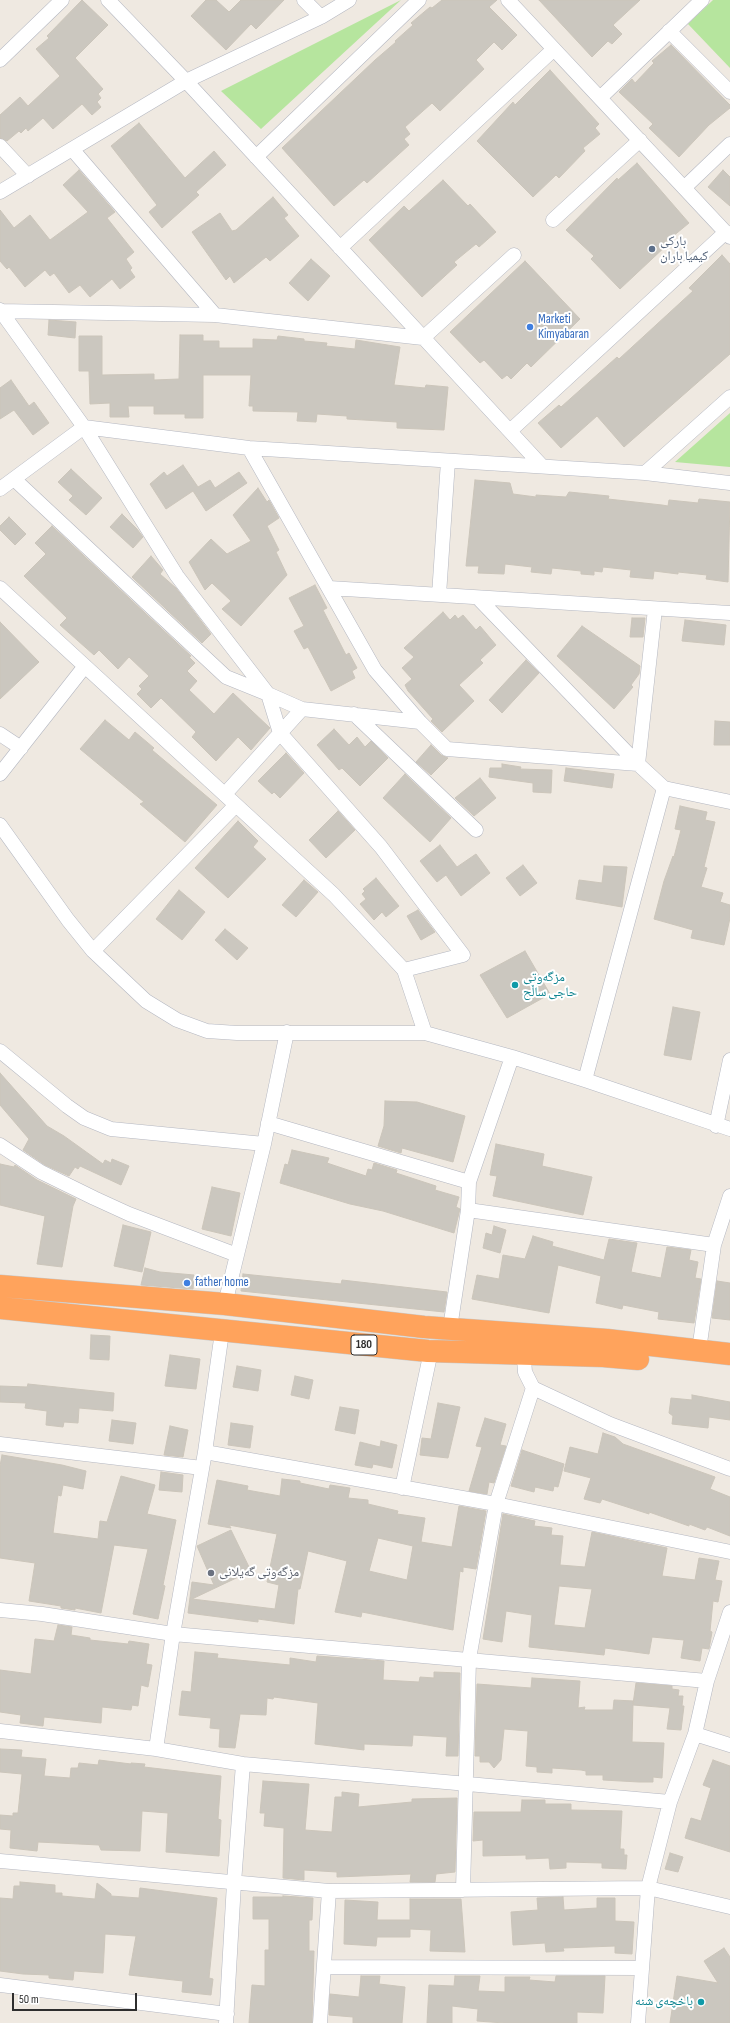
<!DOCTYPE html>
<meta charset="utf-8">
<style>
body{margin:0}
#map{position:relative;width:730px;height:2023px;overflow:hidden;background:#efe9e1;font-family:"Sofia Sans Condensed",sans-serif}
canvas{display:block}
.scale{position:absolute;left:12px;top:1993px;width:125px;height:18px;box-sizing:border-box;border:2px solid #2e2e2e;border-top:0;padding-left:5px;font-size:12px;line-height:14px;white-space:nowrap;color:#2e2e2e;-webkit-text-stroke:3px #fff;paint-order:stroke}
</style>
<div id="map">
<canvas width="730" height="2023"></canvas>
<div class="scale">50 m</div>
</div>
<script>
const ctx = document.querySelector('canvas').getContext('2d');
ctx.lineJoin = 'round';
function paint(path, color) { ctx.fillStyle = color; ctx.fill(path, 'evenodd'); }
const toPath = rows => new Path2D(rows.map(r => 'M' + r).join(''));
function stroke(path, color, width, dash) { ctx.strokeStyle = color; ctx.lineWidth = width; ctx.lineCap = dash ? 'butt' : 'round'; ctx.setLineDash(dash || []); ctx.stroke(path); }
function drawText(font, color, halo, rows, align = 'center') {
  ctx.font = font + ' "Sofia Sans Condensed","Noto Naskh Arabic",sans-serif'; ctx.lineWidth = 4; ctx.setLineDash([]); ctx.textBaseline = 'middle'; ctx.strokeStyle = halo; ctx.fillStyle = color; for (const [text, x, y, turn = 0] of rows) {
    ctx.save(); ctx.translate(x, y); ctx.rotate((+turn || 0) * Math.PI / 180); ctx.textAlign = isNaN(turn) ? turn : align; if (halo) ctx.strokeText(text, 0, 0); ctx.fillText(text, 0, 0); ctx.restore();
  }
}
const green = toPath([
 [401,0,261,129,221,91],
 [713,0,730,0,730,68,688,24],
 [730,413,730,467,675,462]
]);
const building = toPath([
 [82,0,108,25,75,58,103,89,98,94,101,98,97,102,101,107,92,115,82,104,53,129,43,118,28,131,26,128,21,133,19,131,7,141,0,138,0,115,20,97,28,106,60,76,36,49,49,38,47,36,82,0],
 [206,0,216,0,229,12,241,0,284,0,256,29,251,24,226,50,191,16,206,0],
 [442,0,497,0,489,7,517,35,502,50,494,42,476,60,484,69,440,111,432,103,405,127,410,134,404,139,409,145,367,183,364,180,334,206,282,148,375,60,396,42,395,41,413,25,411,23,430,7,432,8,442,0],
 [539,0,640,0,613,25,622,34,612,44,608,41,592,57,539,0],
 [671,45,730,105,730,108,709,125,679,157,649,128,653,124,619,92,632,79,635,83,654,63,652,61,671,45],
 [550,70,599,124,595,128,600,134,583,148,585,151,559,178,556,175,533,197,477,141,513,102,515,105,550,70],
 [139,123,185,178,214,151,226,165,196,192,199,195,162,228,149,212,157,205,111,146,139,123],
 [637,163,689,223,666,242,668,244,620,289,591,259,594,256,566,230,617,178,618,180,637,163],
 [79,170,115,212,107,218,134,252,126,259,132,268,130,270,135,277,120,289,112,279,90,297,80,285,69,293,54,273,50,276,45,270,25,287,9,267,7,269,0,261,0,210,14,228,30,215,50,240,88,212,63,185,79,170],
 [723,170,730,177,730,206,708,187,723,170],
 [443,180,468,206,470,204,496,232,479,247,476,244,454,262,457,265,422,297,369,240,404,206,409,211,443,180],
 [273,197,288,215,284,218,299,236,270,261,266,257,234,283,230,276,226,280,192,232,220,213,232,231,236,230,273,197],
 [722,255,730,264,730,354,624,447,597,416,561,448,538,423,559,405,561,407,617,357,619,359,693,291,689,288,722,255],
 [311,259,330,276,308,301,289,283,311,259],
 [525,261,580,319,531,367,527,363,511,379,507,375,502,379,484,360,480,363,450,332,525,261],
 [49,320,76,322,75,338,48,335,49,320],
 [180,335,203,335,203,341,219,341,219,348,253,348,253,339,277,340,278,336,304,339,304,341,327,343,326,346,355,349,356,340,400,347,394,385,425,388,426,385,448,387,444,430,397,428,397,422,347,419,347,416,317,414,316,422,297,421,298,412,253,411,253,406,249,406,251,375,203,375,203,418,185,418,185,414,154,414,154,406,128,406,129,417,110,417,110,403,90,404,89,371,79,371,79,336,102,336,102,375,154,374,154,380,179,379,180,335],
 [11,380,29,406,34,402,49,423,33,435,14,410,0,419,0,388,11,380],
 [183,465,198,487,210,480,215,488,239,472,247,483,206,511,193,491,166,509,150,484,164,472,167,476,183,465],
 [71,469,102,498,86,515,69,500,73,496,58,482,71,469],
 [475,480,510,483,513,494,536,497,536,495,566,497,569,492,609,496,608,499,662,505,668,506,669,500,698,503,699,499,730,502,728,582,706,579,707,575,678,572,678,574,654,571,653,579,630,577,631,570,603,567,602,572,594,571,594,575,581,574,581,571,552,568,551,574,531,572,532,567,505,564,504,574,478,573,479,566,466,566,475,480],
 [258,488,267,502,269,500,279,518,267,526,279,550,276,552,287,575,241,626,222,609,231,601,212,583,205,590,189,562,211,539,227,554,251,541,233,515,258,488],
 [122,514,137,529,143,537,133,548,110,527,122,514],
 [9,517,26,534,15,545,0,530,0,526,9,517],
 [52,526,191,656,189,657,195,663,187,671,197,681,189,690,214,714,233,693,270,728,251,750,238,737,216,761,192,737,196,732,161,698,151,708,137,694,142,689,139,686,149,676,129,657,118,669,99,650,94,655,60,625,67,618,24,576,46,554,35,543,52,526],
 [151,556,163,570,160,574,176,588,211,634,202,643,132,577,151,556],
 [315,585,327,608,323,610,346,655,349,653,357,668,352,671,355,678,331,691,308,647,304,649,294,631,304,626,289,598,315,585],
 [443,612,450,620,455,615,458,619,463,615,476,630,480,626,496,645,480,660,483,663,459,685,474,701,442,732,431,721,433,719,408,691,405,685,412,679,402,668,414,657,404,648,443,612],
 [632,618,645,618,643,637,630,637,632,618],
 [685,620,726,625,724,645,682,641,685,620],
 [0,622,39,662,0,699,0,622],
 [582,626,640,666,639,674,631,685,633,687,614,709,557,656,582,626],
 [526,660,539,673,502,713,489,700,526,660],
 [105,720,129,740,135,732,154,748,152,750,217,805,185,842,140,804,144,802,80,749,105,720],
 [715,721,730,722,730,745,714,745,715,721],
 [334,729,349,745,357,737,365,747,371,741,388,758,360,786,342,768,339,770,317,745,334,729],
 [431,745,441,755,448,758,431,775,416,762,431,745],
 [286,753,304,773,280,798,274,792,272,794,258,781,286,753],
 [502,764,521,767,520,769,552,770,551,793,533,792,533,783,489,777,490,768,502,768,502,764],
 [566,768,614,774,612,788,564,781,566,768],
 [405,774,451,818,430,842,383,798,405,774],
 [480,778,496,798,474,816,455,798,480,778],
 [680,806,707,812,705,820,715,822,704,867,707,868,701,887,723,893,720,902,730,905,730,918,724,945,691,938,693,930,654,919,664,881,673,856,674,857,681,830,675,829,680,806],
 [338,811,355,830,326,858,309,840,338,811],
 [238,821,258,841,253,847,266,859,228,898,195,868,238,821],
 [440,845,457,867,476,854,490,873,461,896,446,875,437,882,420,861,440,845],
 [523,865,537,883,520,896,506,878,523,865],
 [604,866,627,867,622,907,576,899,579,880,602,883,604,866],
 [376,878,399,906,386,917,382,912,374,920,360,904,366,899,362,894,365,891,363,889,376,878],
 [304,880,318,892,296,917,282,905,304,880],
 [179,890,205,912,182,940,156,919,179,890],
 [418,910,435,932,421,940,407,916,418,910],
 [225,929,248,948,237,960,215,940,225,929],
 [525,951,550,994,507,1018,480,975,525,951],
 [673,1007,700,1012,691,1060,664,1055,673,1007],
 [0,1073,47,1126,64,1136,103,1164,105,1160,111,1163,112,1159,129,1166,121,1185,80,1166,78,1169,75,1167,69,1176,45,1165,23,1150,29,1139,0,1105,0,1073],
 [385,1101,417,1102,465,1116,453,1162,402,1148,401,1153,378,1146,384,1126,385,1101],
 [496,1144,544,1154,542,1166,592,1177,583,1215,493,1196,497,1176,490,1175,496,1144],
 [292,1150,329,1158,327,1163,366,1176,368,1169,372,1170,374,1163,397,1170,396,1173,436,1186,435,1190,459,1197,456,1207,460,1209,454,1233,383,1211,350,1204,280,1183,285,1164,288,1165,292,1150],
 [0,1164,14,1167,15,1165,37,1180,76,1199,73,1206,62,1267,37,1264,45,1216,0,1205,0,1164],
 [212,1187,240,1193,231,1236,202,1229,212,1187],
 [123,1225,151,1232,142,1272,114,1266,123,1225],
 [494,1226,506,1230,500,1253,483,1248,486,1233,492,1235,494,1226],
 [533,1236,553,1242,552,1246,604,1260,609,1239,637,1243,631,1272,661,1278,667,1247,691,1250,689,1260,698,1262,695,1278,701,1279,694,1323,658,1319,659,1312,623,1305,622,1309,596,1303,601,1276,558,1265,549,1313,472,1299,477,1275,499,1279,503,1255,525,1259,533,1236],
 [145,1268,160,1272,194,1275,193,1289,141,1285,145,1268],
 [243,1274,341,1284,342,1280,447,1292,444,1312,241,1291,243,1274],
 [717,1281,730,1283,730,1320,712,1318,717,1281],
 [91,1335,110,1336,109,1360,90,1359,91,1335],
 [170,1355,200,1359,196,1389,165,1386,170,1355],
 [237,1366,261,1370,258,1391,233,1387,237,1366],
 [295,1376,313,1380,309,1399,291,1395,295,1376],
 [28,1384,114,1393,113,1411,79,1408,78,1423,64,1422,63,1427,46,1425,47,1411,25,1408,26,1403,0,1402,0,1386,27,1387,28,1384],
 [692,1395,730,1402,730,1420,709,1417,708,1428,672,1424,673,1416,669,1413,671,1398,692,1400,692,1395],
 [438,1403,460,1407,448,1458,420,1455,422,1438,431,1439,438,1403],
 [340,1407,359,1410,355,1434,335,1430,340,1407],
 [485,1418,506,1424,500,1445,506,1446,494,1483,489,1482,487,1494,469,1491,482,1447,476,1446,485,1418],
 [112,1420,136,1423,133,1444,109,1441,112,1420],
 [231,1423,253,1426,250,1448,228,1445,231,1423],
 [170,1426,188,1430,183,1457,164,1455,170,1426],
 [603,1433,615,1437,623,1444,715,1477,710,1489,730,1497,730,1536,707,1527,705,1530,689,1524,689,1526,649,1512,649,1514,602,1499,600,1503,584,1499,591,1478,564,1471,570,1447,598,1454,603,1433],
 [381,1441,397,1445,392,1468,373,1464,372,1468,355,1465,360,1442,380,1447,381,1441],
 [522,1450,564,1464,558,1487,554,1486,553,1491,535,1487,534,1492,511,1486,522,1450],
 [2,1455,62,1465,86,1471,83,1489,63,1485,61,1496,58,1495,53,1533,98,1539,100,1521,107,1522,121,1476,155,1485,147,1514,176,1520,163,1585,165,1586,158,1619,133,1614,148,1549,114,1545,101,1613,75,1608,75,1610,61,1608,61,1606,29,1601,35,1563,0,1558,0,1466,2,1455],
 [161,1472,183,1475,182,1492,159,1490,161,1472],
 [282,1479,300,1481,300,1483,329,1489,330,1485,350,1488,348,1498,368,1500,368,1504,398,1511,397,1514,425,1518,421,1542,452,1547,459,1506,486,1511,476,1569,463,1567,463,1572,460,1571,453,1630,362,1612,361,1617,335,1612,347,1561,308,1551,300,1589,298,1589,294,1624,258,1619,258,1622,188,1613,192,1582,214,1585,197,1546,231,1530,251,1571,192,1599,275,1609,279,1585,267,1582,277,1534,229,1525,231,1528,208,1524,217,1480,248,1486,247,1490,280,1496,282,1479],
 [378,1538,413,1546,407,1580,369,1571,378,1538],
 [503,1514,535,1521,534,1526,552,1528,551,1535,563,1536,560,1565,585,1567,592,1532,667,1548,662,1576,695,1580,699,1558,719,1561,715,1580,722,1581,718,1602,713,1601,710,1631,712,1632,709,1649,702,1648,700,1661,681,1658,684,1640,652,1637,649,1654,605,1648,604,1655,529,1647,532,1615,506,1611,502,1642,483,1639,503,1514],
 [559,1586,592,1589,585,1628,554,1625,559,1586],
 [58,1625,72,1627,71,1635,90,1638,90,1640,128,1644,129,1641,149,1644,146,1664,152,1665,148,1687,141,1685,138,1706,132,1705,131,1710,102,1707,101,1723,44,1717,43,1726,20,1723,21,1715,0,1712,0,1670,31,1674,35,1639,54,1641,58,1625],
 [195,1652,218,1654,217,1658,290,1665,290,1658,316,1662,317,1656,384,1661,383,1680,419,1682,420,1677,434,1678,434,1672,460,1673,458,1756,446,1756,447,1737,413,1735,412,1746,364,1744,364,1750,315,1744,318,1703,274,1697,273,1699,267,1698,266,1715,240,1714,235,1748,219,1747,220,1729,210,1728,211,1718,179,1715,182,1691,191,1692,195,1652],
 [532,1678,580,1681,578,1708,585,1707,584,1710,613,1710,614,1700,634,1701,633,1704,636,1683,672,1686,672,1689,679,1690,678,1696,683,1696,682,1706,684,1706,681,1730,667,1729,670,1708,633,1705,632,1742,664,1743,662,1778,653,1777,653,1782,639,1782,603,1780,603,1775,586,1775,586,1771,581,1770,552,1768,552,1773,537,1772,537,1767,526,1766,528,1731,504,1729,501,1760,494,1768,489,1762,480,1762,480,1756,475,1756,477,1684,531,1688,532,1678],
 [0,1749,22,1750,21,1757,46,1759,44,1776,70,1778,71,1768,78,1768,79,1763,98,1765,99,1760,131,1764,131,1763,145,1764,144,1767,221,1776,218,1819,221,1820,219,1856,166,1852,168,1813,142,1811,140,1851,101,1850,99,1845,38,1842,37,1851,10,1848,11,1830,0,1829,0,1815,13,1816,13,1813,18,1813,22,1774,0,1772,0,1749],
 [713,1760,730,1766,730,1852,685,1838,691,1818,701,1821,711,1788,703,1785,713,1760],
 [263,1781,309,1784,305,1830,332,1832,335,1797,342,1797,342,1792,359,1794,358,1807,412,1802,412,1799,457,1798,455,1872,436,1874,435,1882,410,1882,411,1874,337,1877,337,1872,304,1870,304,1880,283,1878,284,1828,264,1826,265,1813,260,1813,263,1781],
 [522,1800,545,1800,545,1804,571,1804,571,1810,622,1811,620,1849,624,1849,624,1855,627,1855,626,1869,602,1868,602,1863,566,1862,566,1868,550,1869,549,1858,526,1859,526,1855,483,1856,483,1840,473,1841,474,1812,521,1812,522,1800],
 [670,1853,683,1857,678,1872,665,1869,670,1853],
 [20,1882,55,1885,55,1893,62,1893,62,1896,95,1899,97,1883,111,1894,111,1896,139,1898,140,1888,217,1898,209,1978,213,1979,211,1995,182,1992,183,1981,129,1975,136,1936,105,1934,103,1973,74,1971,73,1980,49,1978,49,1975,23,1974,0,1971,0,1898,13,1899,14,1886,20,1886,20,1882],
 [283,1896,313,1898,312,1920,309,1920,309,1951,314,1951,312,2023,249,2023,252,1985,265,1986,265,1950,269,1950,269,1919,253,1919,253,1897,283,1897,283,1896],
 [563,1897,564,1910,597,1908,597,1898,615,1898,615,1921,634,1922,632,1954,615,1953,615,1946,563,1948,564,1951,546,1952,545,1943,513,1945,511,1912,538,1910,537,1898,563,1897],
 [410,1899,461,1899,465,1952,430,1951,431,1930,410,1929,410,1937,377,1937,376,1946,344,1944,345,1900,378,1902,377,1920,410,1920,410,1899],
 [724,1948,730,1957,730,2023,670,2023,677,1976,718,1983,704,1961,724,1948],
 [361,1976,380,1976,379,1984,405,1987,402,2023,353,2023,353,2017,329,2015,330,1994,359,1997,361,1976],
 [455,1976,480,1976,478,1991,505,1992,505,1977,530,1977,529,1980,555,1982,556,1976,605,1976,603,2013,577,2012,577,2023,504,2023,477,2021,478,2009,452,2006,452,2023,427,2023,429,1985,454,1986,455,1976]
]);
const street = toPath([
 [108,0,186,81,542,466],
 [304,0,321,17],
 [508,0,730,237],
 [669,31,730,92],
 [0,60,62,0],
 [600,98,702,0],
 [0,146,28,176],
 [72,149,215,315],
 [256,157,419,0],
 [684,188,730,144],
 [0,192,186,81,321,17,349,0],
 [553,220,640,140],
 [340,248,554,49],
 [0,310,84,427,177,576,268,694,302,709,420,722,447,749,638,764,655,609],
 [0,311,215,315,423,338,514,255],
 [510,431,726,232],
 [249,448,375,670,420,722],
 [645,473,730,397],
 [14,479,226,677,268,694,280,733,381,847,463,955,404,970],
 [0,489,84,427,249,448,645,473,730,483],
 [0,588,334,895,404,970,425,1033],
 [329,588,730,613],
 [439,595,448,461],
 [478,598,638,764,664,788,730,802],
 [354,714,476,830],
 [0,734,21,748],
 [0,774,85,666],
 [225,794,302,709],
 [0,825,68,920,93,951,146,1001,177,1020,207,1031,237,1033,425,1033,512,1057,585,1080,730,1129],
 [93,951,236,805],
 [0,1051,67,1106,84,1118,111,1129,264,1144],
 [585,1080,664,788],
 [268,1123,469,1182],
 [716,1126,730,1060],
 [0,1145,41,1172,94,1198,129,1214,237,1255],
 [468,1210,714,1245],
 [225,1304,264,1144,287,1032],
 [450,1328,468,1210,469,1182,512,1057],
 [523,1346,525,1372,533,1388,610,1424,730,1469],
 [699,1350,714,1245,730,1196],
 [0,1444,202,1468],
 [205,1452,496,1504,730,1552],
 [402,1488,431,1351],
 [0,1610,42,1614,173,1634,707,1681],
 [0,1731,156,1749,243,1764,670,1802],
 [695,1734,730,1745],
 [156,1749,173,1634,205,1452,222,1332],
 [0,1861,329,1891,648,1888,730,1907],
 [463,1890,469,1659,496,1504,533,1388],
 [324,1967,642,1968],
 [0,1985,227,2014],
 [226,2023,234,1883,243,1764],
 [320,2023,329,1891],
 [638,2023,648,1888,670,1802,695,1734,707,1681,730,1612]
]);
const highway = toPath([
 [0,1286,225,1304,424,1327,607,1340,730,1354],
 [0,1308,428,1351,603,1356,638,1359]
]);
const markers = [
 [652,249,4,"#5c6f8a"],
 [530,327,4,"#3f7fe0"],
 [515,985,4,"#0f9aa8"],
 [187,1283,4,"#3f7fe0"],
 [211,1573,4,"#6b7280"],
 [701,2002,4,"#0f9aa8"]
];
const shields = [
 [364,1345,26]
];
const shieldNames = [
 ["180",364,1345]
];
const serviceNames = [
 ["باركى",660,242],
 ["كيميا باران",660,257]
];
const shopNames = [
 ["Marketi",538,320],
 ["Kimyabaran",538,335],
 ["father home",195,1283]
];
const cultureNames = [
 ["مزگەوتی",523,978],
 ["حاجی ساڵح",523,993],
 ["باخچەی شنە",693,2002,"right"]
];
const worshipNames = [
 ["مزگەوتی گەیلانی",219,1573]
];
paint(green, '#b6e59e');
paint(building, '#cbc7bf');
stroke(building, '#cbc5ba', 1);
stroke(street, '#b4b7c1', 15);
stroke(highway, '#c9c9c9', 23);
stroke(street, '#fff', 14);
stroke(highway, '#ffa35c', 22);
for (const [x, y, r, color] of markers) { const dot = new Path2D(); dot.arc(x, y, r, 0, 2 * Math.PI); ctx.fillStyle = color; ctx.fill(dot); stroke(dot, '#fff', 1.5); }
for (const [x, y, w] of shields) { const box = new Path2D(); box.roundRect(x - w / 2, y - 10, w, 20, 3); ctx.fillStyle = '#fff'; ctx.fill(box); stroke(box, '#2e2e2e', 1); }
drawText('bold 12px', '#2e2e2e', null, shieldNames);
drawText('13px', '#4e5e75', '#fff', serviceNames, 'left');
drawText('13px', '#366cbe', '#fff', shopNames, 'left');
drawText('13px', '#0d838f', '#fff', cultureNames, 'left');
drawText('13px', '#5b616d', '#fff', worshipNames, 'left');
</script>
